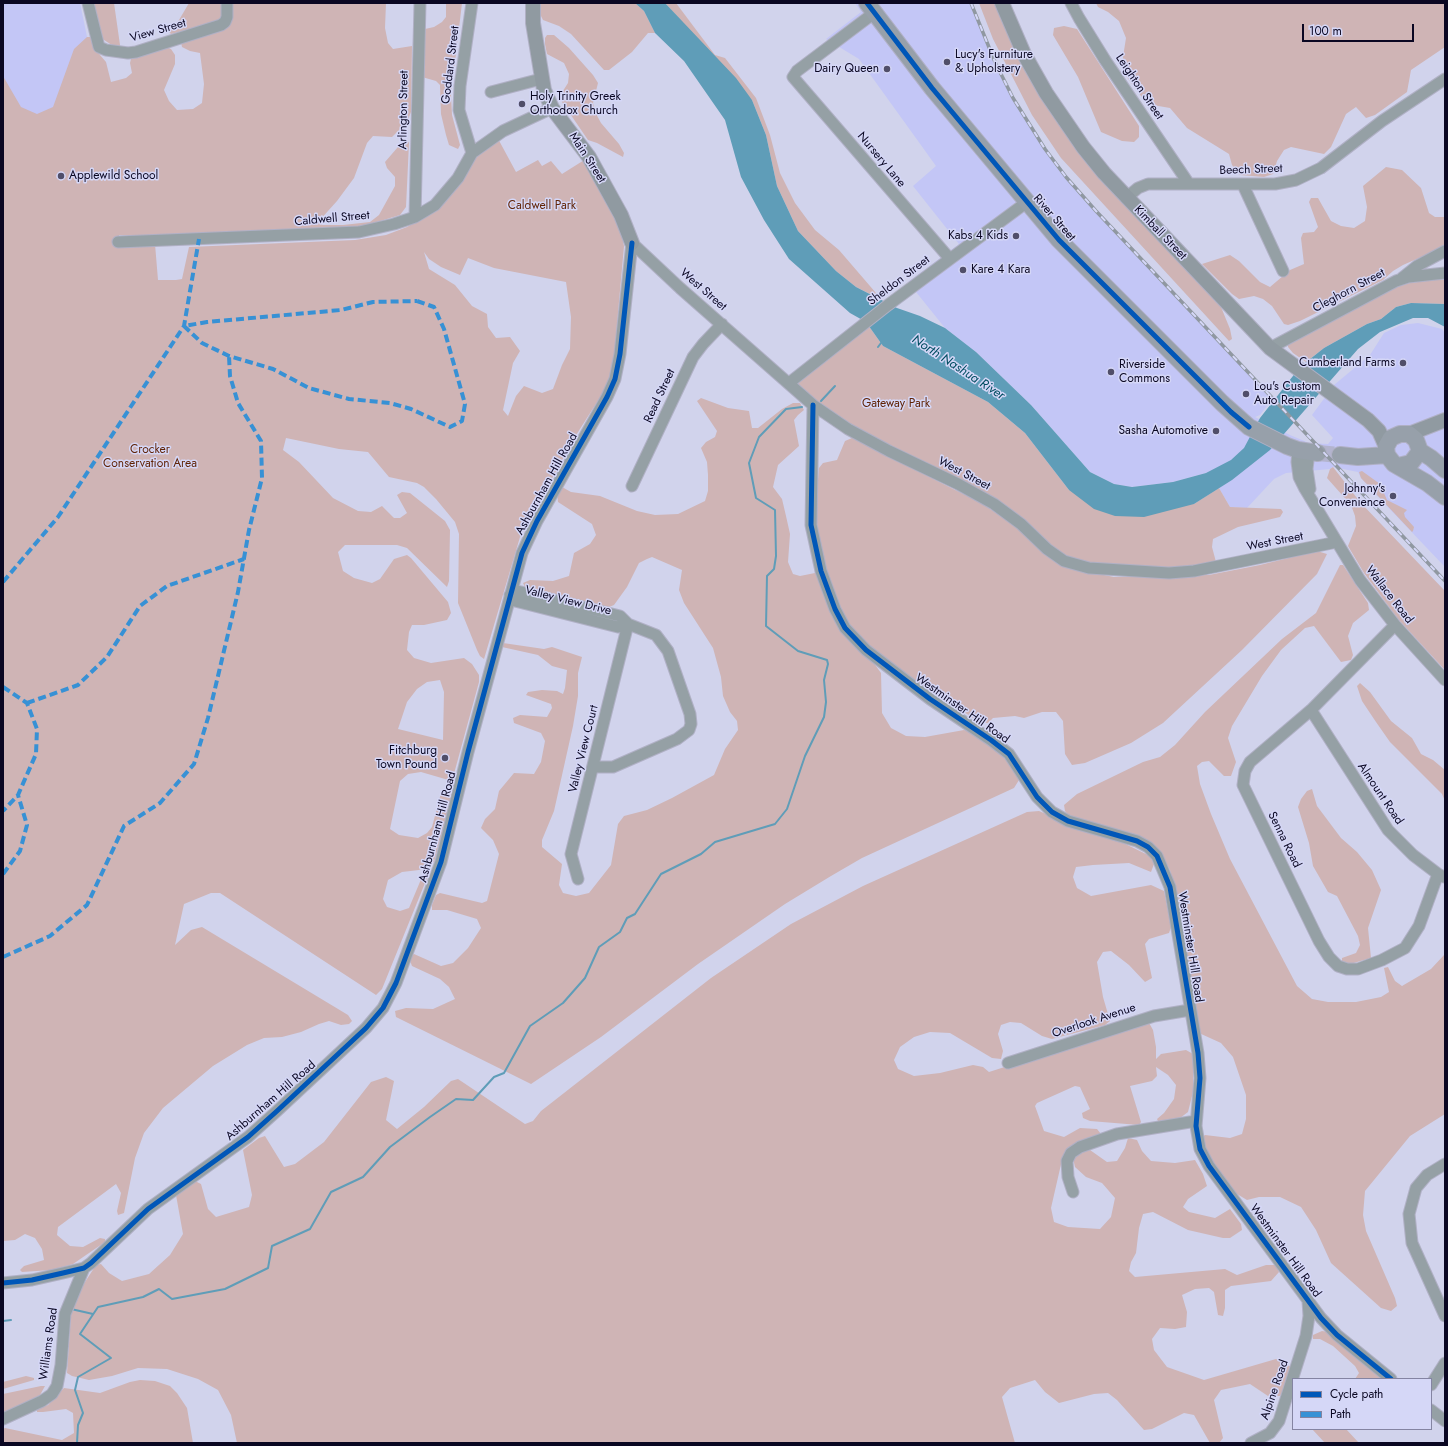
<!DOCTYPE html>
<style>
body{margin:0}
#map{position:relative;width:1448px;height:1446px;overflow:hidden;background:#d1d3ec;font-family:Jost,sans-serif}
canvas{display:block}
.frame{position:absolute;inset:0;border:4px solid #0a0722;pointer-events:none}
.legend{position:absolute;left:1292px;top:1378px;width:140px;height:52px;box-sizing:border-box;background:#d5d7f7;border:1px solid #8484a2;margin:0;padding:5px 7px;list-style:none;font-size:12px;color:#0a0722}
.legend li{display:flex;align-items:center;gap:8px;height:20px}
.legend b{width:20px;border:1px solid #8484a2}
.scale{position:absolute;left:1302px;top:24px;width:112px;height:18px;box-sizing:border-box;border:2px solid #0a0722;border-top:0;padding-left:5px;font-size:12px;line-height:14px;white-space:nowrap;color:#0a0722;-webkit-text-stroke:3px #d5d7f7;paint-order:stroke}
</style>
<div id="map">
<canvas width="1448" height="1446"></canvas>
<div class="frame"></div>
<ul class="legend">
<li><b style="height:5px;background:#0057b8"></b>Cycle path</li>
<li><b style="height:5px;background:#3791d5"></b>Path</li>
</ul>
<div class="scale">100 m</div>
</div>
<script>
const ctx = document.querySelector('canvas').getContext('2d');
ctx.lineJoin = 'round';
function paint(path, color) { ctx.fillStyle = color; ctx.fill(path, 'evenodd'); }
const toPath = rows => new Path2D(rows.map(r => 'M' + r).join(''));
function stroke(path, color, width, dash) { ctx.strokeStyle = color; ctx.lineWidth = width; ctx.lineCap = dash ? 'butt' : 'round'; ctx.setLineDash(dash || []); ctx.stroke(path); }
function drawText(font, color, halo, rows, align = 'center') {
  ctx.font = font + ' Jost,sans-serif'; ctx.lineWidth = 3; ctx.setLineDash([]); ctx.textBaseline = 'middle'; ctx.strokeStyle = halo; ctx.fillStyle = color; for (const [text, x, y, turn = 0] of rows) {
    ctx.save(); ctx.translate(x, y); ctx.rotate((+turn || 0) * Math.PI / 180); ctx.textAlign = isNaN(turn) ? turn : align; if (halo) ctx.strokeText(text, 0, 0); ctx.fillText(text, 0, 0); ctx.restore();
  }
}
const built = toPath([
 [3,3,80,3,93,66,106,62,117,117,3,240],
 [855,3,971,3,995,62,1013,98,1025,119,1059,168,1096,211,1273,398,1260,415,1255,417,1290,435,1309,443,1328,444,1333,438,1312,415,1334,385,1370,355,1384,333,1401,325,1418,323,1442,329,1445,333,1445,567,1384,503,1361,478,1358,472,1333,467,1330,469,1286,473,1274,479,1247,508,1230,507,1219,488,1206,473,1173,482,1132,487,1114,484,1090,472,1031,405,976,352,945,328,908,282,959,244,913,186,936,166,859,59,826,39,861,12]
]);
const green = toPath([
 [91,3,114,3,120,45,118,49,101,38],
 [189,3,224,3,223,17,216,22,171,34,168,31,179,20],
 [230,3,386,3,385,28,388,43,393,49,412,46,411,112,407,122,392,137,373,136,367,143,354,178,337,201,319,221,322,225,343,225,370,222,379,215,395,186,395,177,387,168,385,162,404,140,407,140,409,143,406,207,400,215,357,228,168,237,119,235,119,245,155,244,158,280,176,280,182,279,189,247,355,240,386,235,407,227,419,220,472,153,496,135,516,172,538,160,542,166,551,161,562,174,589,157,621,232,624,246,613,368,604,391,573,440,520,537,484,659,480,656,477,650,458,603,459,534,455,522,436,499,424,487,417,483,389,477,368,452,339,449,286,438,283,450,299,462,333,498,358,511,371,512,382,506,394,518,400,518,407,513,397,495,402,492,410,493,445,521,450,530,449,581,447,587,407,548,397,545,345,545,338,552,343,571,354,578,372,583,380,579,394,559,407,555,411,558,448,602,451,613,447,620,424,625,412,625,409,632,407,650,414,658,431,663,464,658,472,664,479,675,479,682,452,781,421,772,408,774,400,781,390,829,399,835,418,838,427,833,432,827,441,793,446,792,452,798,434,862,419,870,402,872,388,880,383,899,387,907,400,911,409,908,422,877,426,874,427,878,382,989,376,995,220,893,211,893,184,904,175,945,191,930,202,927,348,1015,352,1021,349,1024,341,1025,329,1021,319,1024,301,1032,282,1037,264,1038,247,1045,213,1066,163,1108,144,1133,135,1158,124,1213,118,1215,117,1211,121,1193,116,1184,58,1227,57,1235,70,1246,83,1247,100,1238,105,1239,105,1242,73,1264,51,1270,22,1272,20,1270,24,1266,44,1260,42,1249,35,1238,25,1234,15,1240,3,1241,3,76,21,107,37,114,53,107,74,49,87,37,90,37,100,55,106,62,111,82,126,78,132,73,130,63,131,59,164,46,171,49,175,55,175,64,164,90,169,101,177,110,193,109,202,103,204,84,200,53,190,51,182,47,181,42,228,25],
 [424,252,429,259,441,267,460,275,468,258,494,268,566,282,571,317,570,349,562,365,553,389,542,393,524,386,516,396,508,416,503,410,513,363,520,351,510,337,496,338,488,327,487,314,472,306,455,285,429,269],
 [440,680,444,692,443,740,398,729,407,702,417,689,427,682],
 [446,3,462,3,451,95,452,115,460,145,458,149,449,145,446,135,441,114,440,85,436,81,422,77,425,29,434,27,442,22,446,17],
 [539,3,635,3,644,11,655,33,648,33,632,52,609,70,604,70,571,34,559,26,543,20,541,16,539,17],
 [665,3,676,3,715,55,725,58,756,98,770,135,780,173,795,203,815,230,839,250,882,300,856,287,836,271,798,231,777,186,766,135,752,100],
 [979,3,994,3,1020,59,1040,96,1060,126,1083,157,1116,196,1172,253,1221,307,1230,329,1232,339,1229,341,1061,158,1032,115,993,39],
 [1096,3,1445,3,1445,47,1411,70,1407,92,1375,115,1366,118,1356,107,1346,114,1331,147,1324,154,1291,147,1284,150,1277,161,1273,174,1264,177,1240,175,1232,165,1229,154,1187,128,1170,108,1147,104,1123,72,1123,57,1126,38,1119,21,1108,12,1098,7],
 [1064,26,1077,29,1139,126,1139,137,1134,142,1122,141,1101,132,1078,77,1053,35,1054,28],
 [547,35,554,35,569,48,593,75,598,83,593,103,595,112,601,123,619,144,624,153,623,157,597,143,588,140,562,102,561,94,568,83,569,74,564,63,547,54,545,44,545,38],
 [1386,167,1402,170,1421,188,1429,213,1435,217,1445,217,1445,244,1437,250,1403,265,1393,271,1383,280,1300,321,1288,325,1284,324,1272,306,1263,299,1254,296,1239,299,1232,294,1202,264,1230,255,1239,261,1260,282,1270,287,1290,270,1304,264,1301,238,1303,233,1314,232,1318,227,1309,202,1311,198,1318,198,1331,221,1341,226,1354,228,1365,221,1367,207,1363,186],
 [1434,280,1445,280,1445,304,1411,303,1396,307,1381,319,1367,324,1324,348,1306,362,1293,353,1288,347,1288,344,1391,289,1410,283],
 [866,322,883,346,988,402,1025,433,1069,490,1194,504,1219,488,1230,507,1281,509,1283,512,1280,517,1238,527,1213,539,1212,547,1216,562,1194,571,1064,561,1021,524,889,451,789,383],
 [701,398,728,408,749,411,752,428,758,428,782,409,793,403,800,403,804,410,798,415,794,420,799,446,778,465,773,487,782,499,786,516,790,534,788,562,793,574,800,576,815,573,818,575,840,624,854,646,873,662,881,673,882,713,891,728,906,736,925,737,964,730,971,732,994,748,1008,762,1019,780,1014,788,862,858,831,876,785,904,698,964,601,1037,531,1084,396,1017,395,1011,406,1008,433,1009,455,999,449,987,440,979,412,966,409,958,414,954,441,966,453,963,468,948,481,928,477,919,447,910,432,910,432,905,436,895,440,893,482,903,487,901,499,854,493,840,481,828,485,819,495,809,499,791,514,773,534,774,541,762,545,741,541,733,514,723,513,718,520,715,547,717,552,708,551,704,526,695,528,692,542,690,557,691,563,694,565,688,567,670,552,666,538,655,502,647,503,643,544,649,552,647,582,657,578,673,578,696,573,726,554,811,542,840,542,847,562,864,559,885,563,893,576,896,589,893,611,865,618,824,624,816,647,810,672,798,714,775,725,749,738,730,737,721,730,712,723,696,721,677,713,648,684,603,679,590,682,570,652,557,647,559,639,563,627,587,614,605,609,607,525,587,523,583,530,580,553,581,569,576,574,553,590,544,596,535,592,524,558,502,557,492,562,487,571,492,600,496,637,511,655,515,678,514,705,501,708,491,708,475,707,462,701,448,706,442,715,437,717,431,697,401],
 [852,438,981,503,1084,571,1114,577,1209,575,1260,565,1317,551,1327,554,1317,574,1242,650,1163,723,1131,743,1085,763,1072,765,1065,754,1063,721,1056,712,1042,712,1024,718,1015,716,993,718,988,723,981,723,883,660,849,628,833,596,818,540,816,505,819,468,823,463,837,460,845,441],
 [1333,467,1360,502,1445,591,1445,670,1398,619,1364,573,1348,546,1356,526,1355,516,1351,505,1327,478,1330,469],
 [1362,471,1380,484,1387,500,1407,510,1404,513,1405,517,1414,527,1413,531,1412,532,1361,478,1359,472],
 [1340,565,1343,565,1368,603,1369,610,1353,623,1348,636,1353,655,1351,660,1341,662,1314,626,1305,628,1281,650,1262,676,1232,726,1228,738,1236,762,1231,776,1224,776,1209,761,1202,762,1197,766,1200,784,1211,814,1230,859,1297,986,1312,999,1328,1002,1356,1002,1381,997,1389,992,1384,968,1388,967,1395,981,1402,986,1431,969,1444,955,1445,950,1445,1114,1410,1136,1365,1191,1363,1215,1366,1231,1395,1298,1397,1306,1391,1311,1381,1308,1331,1263,1316,1230,1301,1207,1280,1197,1259,1197,1247,1200,1237,1194,1213,1165,1201,1138,1205,1135,1230,1138,1242,1134,1246,1119,1246,1095,1233,1057,1221,1043,1199,1033,1170,870,1160,851,1149,841,1096,827,1068,815,1065,811,1064,805,1077,794,1143,762,1160,757,1175,745,1205,712,1282,639,1316,613],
 [1360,683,1370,692,1391,721,1412,738,1421,754,1433,760,1445,770,1445,801,1442,794,1390,742,1376,722,1362,701,1357,686],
 [1312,789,1317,806,1341,838,1357,852,1372,870,1381,890,1368,928,1371,958,1350,964,1342,961,1342,958,1356,953,1360,945,1358,936,1337,896,1328,892,1313,866,1309,843,1298,807,1301,799,1307,791],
 [1039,811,1067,823,1111,837,1150,856,1154,864,1151,872,1129,863,1093,865,1076,867,1073,877,1077,888,1091,896,1151,885,1164,891,1171,927,1169,933,1149,939,1145,944,1152,978,1145,982,1129,965,1111,951,1103,952,1097,962,1103,997,1110,1021,1105,1025,1052,1039,1042,1036,1021,1023,1010,1022,1001,1025,998,1034,1003,1051,1001,1059,992,1058,950,1033,930,1032,914,1037,900,1047,894,1060,898,1069,914,1076,940,1073,973,1065,983,1067,989,1072,1148,1021,1153,1030,1156,1047,1156,1059,1161,1054,1186,1050,1193,1054,1193,1092,1188,1112,1180,1118,1159,1123,1157,1119,1164,1113,1174,1099,1176,1085,1168,1075,1156,1067,1157,1076,1152,1081,1130,1086,1141,1122,1139,1125,1090,1121,1083,1118,1082,1113,1090,1109,1080,1087,1075,1086,1037,1103,1035,1106,1044,1131,1064,1137,1080,1128,1097,1129,1101,1134,1062,1160,1051,1208,1054,1222,1068,1227,1100,1229,1111,1217,1115,1198,1102,1183,1086,1177,1075,1167,1073,1158,1078,1153,1090,1150,1107,1162,1117,1161,1125,1148,1128,1138,1137,1140,1142,1151,1151,1161,1175,1163,1195,1160,1203,1174,1207,1186,1188,1199,1183,1207,1189,1212,1215,1218,1230,1209,1241,1224,1242,1230,1230,1238,1223,1238,1188,1230,1153,1212,1143,1214,1139,1228,1136,1253,1131,1262,1129,1271,1135,1277,1225,1269,1237,1275,1266,1265,1276,1265,1279,1272,1271,1281,1231,1286,1225,1290,1225,1308,1223,1316,1218,1315,1214,1292,1209,1288,1195,1289,1182,1295,1187,1312,1186,1327,1175,1329,1160,1328,1152,1339,1154,1350,1167,1367,1204,1380,1276,1359,1291,1367,1288,1381,1280,1396,1268,1396,1250,1384,1221,1390,1214,1400,1223,1438,1219,1443,1210,1443,1194,1415,1184,1413,1152,1429,1144,1430,1117,1400,1108,1393,1094,1394,1059,1403,1045,1392,1035,1380,1010,1388,1002,1397,1015,1443,237,1443,231,1415,218,1390,198,1379,167,1369,138,1368,112,1376,89,1380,72,1376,67,1373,71,1315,76,1296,96,1265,101,1264,109,1273,122,1281,149,1274,170,1255,183,1234,176,1195,195,1181,201,1184,208,1209,216,1217,249,1207,252,1195,243,1150,259,1138,265,1136,284,1167,295,1164,324,1142,371,1082,386,1077,394,1081,386,1120,397,1129,424,1107,451,1081,458,1079,525,1124,533,1121,541,1111,711,978,791,924,863,886,1027,812],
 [1322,1331,1328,1332,1380,1377,1379,1379,1355,1379,1359,1373,1355,1366,1333,1346,1320,1339,1313,1339,1313,1335],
 [26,1376,34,1378,34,1380,3,1389,3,1382],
 [140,1380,155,1381,170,1386,177,1393,187,1408,193,1443,3,1443,3,1429,5,1428,62,1440,74,1433,73,1413,66,1409,43,1412,37,1412,37,1409,48,1405,64,1388,100,1393,130,1382],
 [41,1386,45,1386,40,1395,3,1414,3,1394],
 [1312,1429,1346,1429,1359,1443,1325,1443]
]);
const water = toPath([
 [635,3,665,3,736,78,752,100,766,135,777,186,798,231,836,271,856,287,897,308,920,316,945,328,976,352,1031,405,1090,472,1114,484,1132,487,1173,482,1206,473,1231,460,1244,448,1260,418,1300,367,1324,348,1367,324,1381,319,1396,307,1411,303,1445,304,1445,327,1428,318,1413,318,1380,332,1358,349,1270,450,1232,480,1194,504,1144,517,1115,516,1094,509,1069,490,1025,433,988,402,883,346,866,322,850,313,789,259,764,220,741,177,725,120,684,61,655,33,644,11]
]);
const stream = toPath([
 [878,347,881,343],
 [821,401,835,386],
 [71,1309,93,1314],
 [3,1321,11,1320],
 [77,1443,78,1425,83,1413,75,1390,78,1377,111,1358,80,1334,98,1307,143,1297,159,1289,172,1299,225,1289,268,1268,272,1246,310,1229,331,1192,363,1177,390,1147,430,1117,456,1099,473,1100,494,1077,504,1073,530,1026,563,1003,585,978,599,947,620,932,627,918,635,914,661,874,701,854,715,842,775,824,787,809,805,756,824,717,826,702,824,680,828,664,827,660,798,651,766,626,767,576,774,569,776,556,775,510,756,498,749,463,759,437,786,409,802,407]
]);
const highwayTunnel = toPath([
 [1318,453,1340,455]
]);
const minor = toPath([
 [88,3,99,47,106,50,128,53,136,52,221,25,225,22,227,17,227,3],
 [1071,3,1079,18,1105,60,1189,184],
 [874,13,797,71,793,77,950,259],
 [491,92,541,79],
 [472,153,459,110,460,86,472,3],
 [1243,185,1283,271],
 [1126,198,1138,188,1148,184,1275,184,1296,180,1321,168,1382,121,1445,79],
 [415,217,420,3],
 [118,242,359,232,394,224,415,217,435,205,458,178,472,153,503,131,552,108],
 [632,243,680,288,813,405,848,429,889,451,958,484,994,504,1021,524,1047,549,1064,561,1089,568,1169,573,1194,571,1337,542],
 [1402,278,1417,266,1445,251],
 [1270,348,1396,281,1408,277,1445,273],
 [789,383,888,305,1027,202],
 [813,405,811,525,821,571,835,609,845,628,866,650,930,699,991,740,1009,754,1037,797,1052,812,1068,821,1137,841,1148,847,1157,856,1170,887,1198,1053,1200,1078,1196,1126,1200,1149,1209,1166,1321,1318,1337,1335,1391,1379],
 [1298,450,1297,462,1299,477,1305,489,1360,580,1395,625,1445,680],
 [1309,452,1307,469,1310,489],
 [632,486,693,357,703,344,722,324],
 [1395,625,1311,710,1250,762,1245,771,1243,785,1319,941,1329,957,1338,966,1347,969,1358,969,1382,960,1405,948,1419,926,1438,874],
 [1311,710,1388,830,1413,855,1438,874,1444,877],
 [593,767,613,767,677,739,689,730,691,724,690,714,668,651,656,635,628,624,620,616,517,591,510,595,515,601,618,627,628,624],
 [578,879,571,854,628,624],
 [1008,1063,1154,1016,1190,1010],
 [1445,1164,1427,1175,1416,1188,1409,1214,1412,1243,1445,1316],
 [1073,1192,1068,1177,1067,1161,1071,1153,1080,1147,1117,1134,1196,1121],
 [3,1283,32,1280,63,1273,84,1268,91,1263,148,1209,248,1137,277,1111,366,1028,383,1008,396,983,441,862,468,752,522,553,537,521,607,397,615,379,620,354,632,243],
 [1431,1385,1445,1363],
 [1431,1410,1445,1421],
 [3,1419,42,1401,52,1394,57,1386,61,1365,65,1314,84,1268],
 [1251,1443,1270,1433,1279,1421,1306,1336,1309,1316,1308,1301]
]);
const major = toPath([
 [533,3,533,23,544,90,552,108,589,157,621,215,632,243],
 [1002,3,1024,54,1046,93,1083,147,1104,173,1270,348,1368,420,1379,431,1386,447],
 [1409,434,1445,420]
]);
const highway = toPath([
 [867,3,932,88,1059,240,1222,403,1249,427,1287,446,1298,450,1318,453],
 [1420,451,1431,458,1445,470],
 [1340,455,1358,457,1387,455],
 [1398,466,1411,463,1420,451,1416,440,1409,434,1400,434,1391,438,1386,447,1387,455,1394,464,1427,483,1445,497]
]);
const rail = toPath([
 [971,3,995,62,1013,98,1045,149,1066,177,1096,211,1445,581]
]);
const quiet = toPath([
 [417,301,434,307,444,329,465,404,462,421,450,427,411,409,390,403,349,399,309,388,273,369,229,356,202,343,184,326,207,322,341,310,373,302,417,301],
 [3,582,58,517,184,326,199,239],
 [3,687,27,703,37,729,36,754,18,795,3,811],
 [27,703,78,685,107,657,140,606,167,586,244,559],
 [3,874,20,851,27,825,18,795],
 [3,957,50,936,87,905,124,826,160,803,194,764,208,718,238,592,249,530,262,478,261,441,238,403,230,376,229,356]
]);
const cycleway = toPath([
 [867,3,932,88,1059,240,1231,412,1249,427],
 [813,405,811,525,821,571,835,609,845,628,866,650,930,699,991,740,1009,754,1037,797,1052,812,1068,821,1137,841,1148,847,1157,856,1170,887,1198,1053,1200,1078,1196,1126,1200,1149,1209,1166,1321,1318,1337,1335,1391,1379],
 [3,1283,32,1280,63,1273,84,1268,91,1263,148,1209,248,1137,277,1111,366,1028,383,1008,396,983,441,862,468,752,522,553,537,521,607,397,615,379,620,354,632,243]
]);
const markers = [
 [947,62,4,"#504e69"],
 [887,69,4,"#504e69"],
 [522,104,4,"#504e69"],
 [61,176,4,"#504e69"],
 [1016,236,4,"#504e69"],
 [963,270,4,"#504e69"],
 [1403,363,4,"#504e69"],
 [1111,372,4,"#504e69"],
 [1246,394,4,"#504e69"],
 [1216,431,4,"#504e69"],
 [1393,496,4,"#504e69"],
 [445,758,4,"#504e69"]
];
const streetNames = [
 ["View Street",158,31,-16],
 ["Goddard Street",451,65,-83],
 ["Leighton Street",1139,87,56],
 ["Arlington Street",404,110,-89],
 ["Main Street",587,158,57],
 ["Nursery Lane",881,160,50],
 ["Beech Street",1251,170,-2],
 ["River Street",1054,218,49],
 ["Caldwell Street",332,219,-5],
 ["Kimball Street",1160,233,46],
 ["Sheldon Street",899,281,-37],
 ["West Street",703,290,41],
 ["Cleghorn Street",1349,291,-28],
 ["Read Street",660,396,-65],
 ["West Street",964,474,28],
 ["Ashburnham Hill Road",547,484,-61],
 ["West Street",1275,542,-11],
 ["Wallace Road",1389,595,52],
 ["Valley View Drive",568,601,14],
 ["Westminster Hill Road",962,709,35],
 ["Valley View Court",584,749,-76],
 ["Almount Road",1380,794,56],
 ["Ashburnham Hill Road",438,827,-75],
 ["Senna Road",1284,840,64],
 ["Westminster Hill Road",1190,947,81],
 ["Overlook Avenue",1094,1021,-18],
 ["Ashburnham Hill Road",271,1101,-41],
 ["Westminster Hill Road",1285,1251,54],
 ["Williams Road",49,1344,-82],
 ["Alpine Road",1275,1390,-71]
];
const poiNames = [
 ["Lucy's Furniture",955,55],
 ["& Upholstery",955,69],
 ["Dairy Queen",879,69,"right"],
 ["Holy Trinity Greek",530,97],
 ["Orthodox Church",530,111],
 ["Applewild School",69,176],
 ["Kabs 4 Kids",1008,236,"right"],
 ["Kare 4 Kara",971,270],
 ["Cumberland Farms",1395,363,"right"],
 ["Riverside",1119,365],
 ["Commons",1119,379],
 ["Lou's Custom",1254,387],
 ["Auto Repair",1254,401],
 ["Sasha Automotive",1208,431,"right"],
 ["Johnny's",1385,489,"right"],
 ["Convenience",1385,503,"right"],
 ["Fitchburg",437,751,"right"],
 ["Town Pound",437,765,"right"]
];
const parkNames = [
 ["Caldwell Park",542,206],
 ["Gateway Park",896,404],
 ["Crocker",150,450],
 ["Conservation Area",150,464]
];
const waterNames = [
 ["North Nashua River",958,368,33]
];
paint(built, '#c3c6f6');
paint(green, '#cfb4b5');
paint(water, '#5f9db8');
stroke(stream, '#5f9db8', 2);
stroke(highwayTunnel, '#b3b4ce', 16, [16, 8]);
stroke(minor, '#b0b0c5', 13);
stroke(major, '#b0b0c5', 16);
stroke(highway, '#b0b0c5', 18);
stroke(minor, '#95a0a5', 11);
stroke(major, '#909aa1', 14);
stroke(highway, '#97a0aa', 16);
stroke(rail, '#9098a1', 3.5);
stroke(rail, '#d5d7f7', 2, [6]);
stroke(quiet, '#3791d5', 4, [8, 4]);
stroke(cycleway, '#0057b8', 5);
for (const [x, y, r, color] of markers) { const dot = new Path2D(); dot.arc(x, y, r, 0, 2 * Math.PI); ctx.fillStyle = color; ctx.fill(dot); stroke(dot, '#d5d7f7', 1.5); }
drawText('12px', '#0a0722', '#d5d7f7', streetNames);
drawText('12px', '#0a0722', '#d5d7f7', poiNames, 'left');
drawText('12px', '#612407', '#d5d7f7', parkNames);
drawText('italic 13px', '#004d61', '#d5d7f7', waterNames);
</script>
